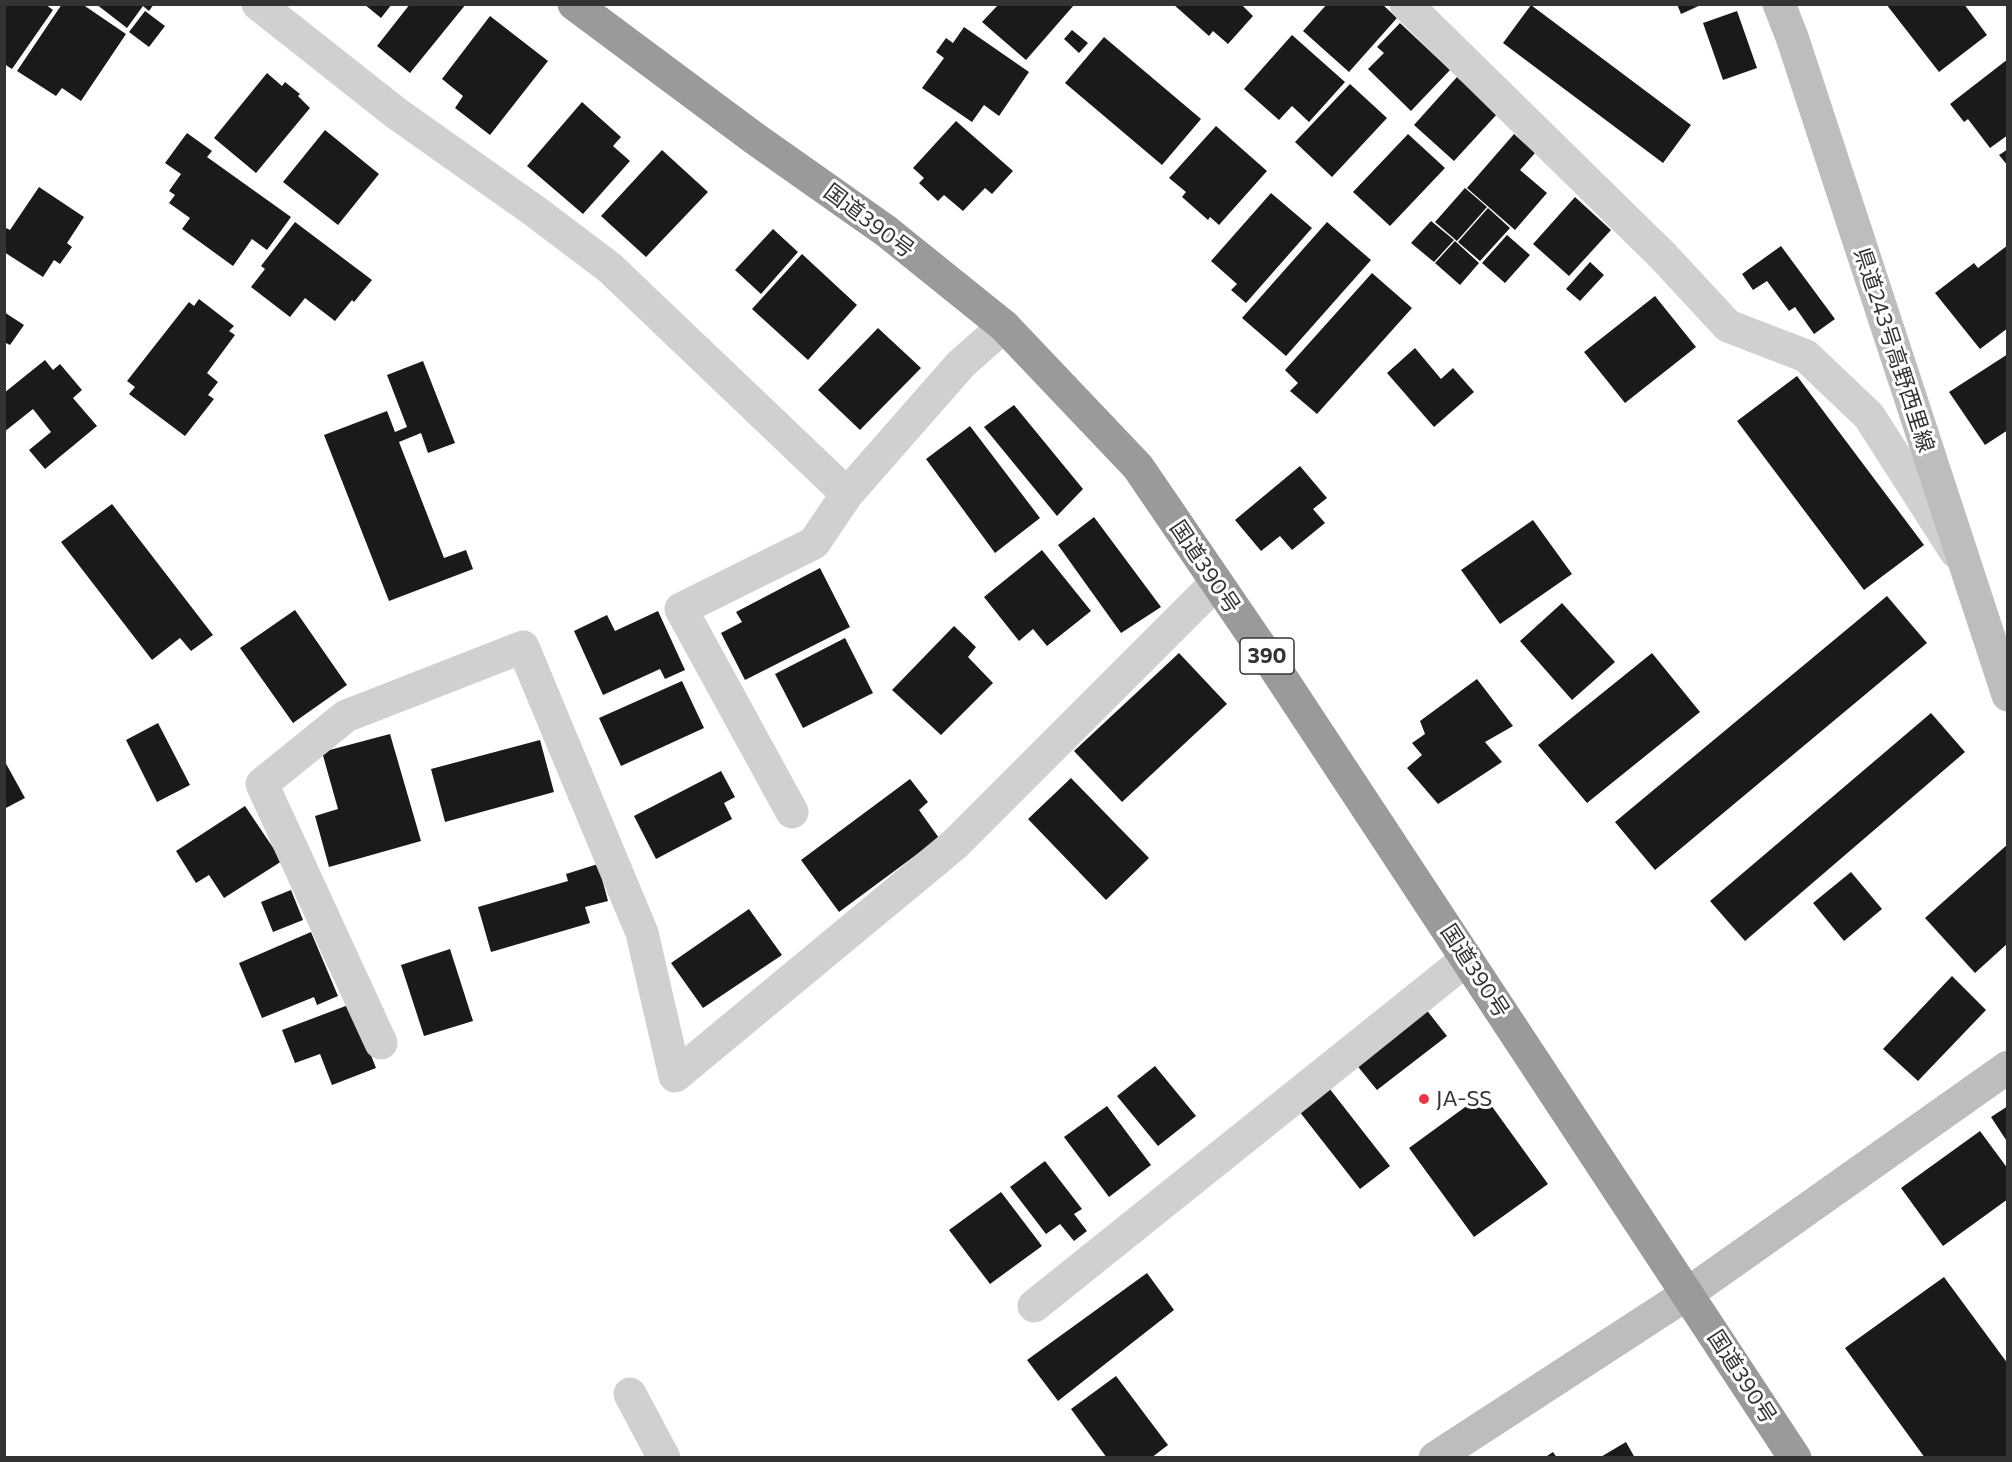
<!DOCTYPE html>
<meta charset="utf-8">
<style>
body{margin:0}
#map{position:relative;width:2012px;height:1462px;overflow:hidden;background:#fff;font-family:Commissioner,sans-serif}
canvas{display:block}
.frame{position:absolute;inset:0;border:6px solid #333;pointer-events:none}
</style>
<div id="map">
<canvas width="2012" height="1462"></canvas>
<div class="frame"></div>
</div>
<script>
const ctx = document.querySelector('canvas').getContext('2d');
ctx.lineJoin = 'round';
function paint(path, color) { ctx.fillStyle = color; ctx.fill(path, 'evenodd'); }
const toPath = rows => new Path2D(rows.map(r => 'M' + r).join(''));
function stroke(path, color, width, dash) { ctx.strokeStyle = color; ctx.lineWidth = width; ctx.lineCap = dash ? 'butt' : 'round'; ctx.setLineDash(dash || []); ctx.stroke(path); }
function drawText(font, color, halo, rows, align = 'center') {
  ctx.font = font + ' Commissioner,"Noto Sans JP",sans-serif'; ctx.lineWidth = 6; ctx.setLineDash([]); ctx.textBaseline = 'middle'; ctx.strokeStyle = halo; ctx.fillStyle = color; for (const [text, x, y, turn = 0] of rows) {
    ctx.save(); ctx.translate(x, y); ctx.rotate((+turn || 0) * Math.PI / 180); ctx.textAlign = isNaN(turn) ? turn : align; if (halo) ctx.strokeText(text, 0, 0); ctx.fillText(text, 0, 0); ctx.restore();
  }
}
const building = toPath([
 [4,4,45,4,53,10,12,69,4,64],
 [62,4,82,4,126,34,81,101,62,88,56,96,17,71],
 [96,4,154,4,149,11,143,6,127,28],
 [364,4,392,4,381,18],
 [410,4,466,4,410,73,377,46],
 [1173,4,1241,4,1253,16,1228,44,1213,31,1209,36],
 [1327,4,1382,4,1397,18,1349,72,1303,31],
 [1677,4,1703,4,1681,14],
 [1886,4,1964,4,1987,35,1939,72],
 [998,5,1074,5,1026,60,982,22],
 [1531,5,1691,125,1663,163,1503,43],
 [145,11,165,26,149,47,129,32],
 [1737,11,1757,68,1723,80,1703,23],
 [490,16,548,61,490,135,455,108,463,96,442,79],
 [1400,23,1450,70,1411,111,1368,69,1384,53,1377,47],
 [964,27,1029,72,999,116,984,105,972,122,922,88,944,58,936,52,946,38,953,43],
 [1072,30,1088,43,1079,53,1064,39],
 [1292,35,1345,82,1309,122,1292,106,1279,120,1244,89],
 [1104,37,1201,119,1162,165,1065,83],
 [2008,59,2008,135,1990,148,1968,119,1964,122,1950,104],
 [267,73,282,86,285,82,300,94,298,96,310,108,256,173,214,138],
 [1457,77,1498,113,1454,161,1414,125],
 [1350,84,1387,118,1332,177,1295,142],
 [582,102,621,137,613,146,630,161,583,214,527,166],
 [956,121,1013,171,992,194,985,188,963,211,944,195,938,201,919,183,924,178,913,168],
 [1216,126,1267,171,1219,225,1210,217,1208,220,1182,197,1186,192,1169,178],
 [325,130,379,174,338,225,283,182],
 [187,133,212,151,207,157,291,217,267,250,252,239,233,266,182,229,190,218,169,203,175,195,169,191,181,174,165,163],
 [1408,134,1445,168,1390,226,1353,192],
 [1514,134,1535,153,1520,170,1547,193,1515,230,1467,188],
 [2008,149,2008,166,1999,155],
 [662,150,708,192,646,257,601,216],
 [39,187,84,217,67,243,72,247,60,264,54,260,43,277,4,252,4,227,10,230],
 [1465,188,1487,207,1457,241,1435,222],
 [1271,193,1312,228,1246,303,1231,290,1237,284,1211,261],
 [1575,197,1611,230,1569,276,1533,244],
 [1488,208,1510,228,1480,261,1458,242],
 [1431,221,1454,240,1434,262,1411,243],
 [295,222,372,280,354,302,352,300,335,321,305,298,290,317,251,287,265,269,261,266],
 [1327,222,1371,260,1286,356,1242,318],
 [773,229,798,252,761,294,735,270],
 [1507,235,1530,255,1505,283,1482,263],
 [1455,241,1479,263,1460,285,1435,263],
 [2008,245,2008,328,1980,349,1935,293,1974,263,1978,268],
 [1781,246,1835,319,1814,334,1795,307,1789,311,1767,281,1753,290,1742,274],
 [802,254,857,305,808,360,752,309],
 [1590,262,1604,275,1580,301,1566,289],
 [1372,273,1412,308,1317,414,1290,391,1298,383,1285,370],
 [1655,296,1696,347,1625,403,1584,352],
 [199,299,234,326,229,331,235,335,207,373,218,382,208,395,214,399,185,436,129,394,135,387,127,381,189,302,194,306],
 [4,312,24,325,10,345,4,342],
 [878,328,921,368,860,430,818,390],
 [1415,348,1441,379,1453,368,1474,392,1434,427,1387,373],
 [2008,354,2008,430,1985,445,1949,392],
 [45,360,53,370,60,364,82,390,73,398,97,426,45,469,29,450,51,432,33,409,4,432,4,393],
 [423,361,455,443,428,453,421,433,399,442,444,558,466,550,473,569,389,601,324,435,387,411,395,432,407,427,387,375],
 [1797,376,1924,545,1864,590,1737,421],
 [1014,405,1083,489,1057,516,984,427],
 [970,426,1040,518,995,553,926,459],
 [1300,466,1327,498,1313,509,1325,523,1292,550,1280,536,1261,551,1235,520],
 [112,504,213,635,191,651,180,638,152,660,61,542],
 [1094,517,1161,607,1121,633,1058,545],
 [1533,520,1572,574,1500,624,1461,570],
 [1042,550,1091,611,1047,646,1033,629,1019,641,984,597],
 [820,568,850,627,745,680,721,633,742,622,736,612],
 [1887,596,1927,643,1655,870,1615,822],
 [1562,603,1615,662,1572,700,1520,641],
 [295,610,347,685,293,723,240,648],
 [658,611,685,670,665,679,660,669,603,695,574,631,607,615,615,631],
 [954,626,976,647,968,657,993,683,941,735,892,690],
 [845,638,873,693,803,728,775,674],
 [1179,653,1227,704,1122,802,1074,751],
 [1652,653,1700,712,1587,803,1538,745],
 [1477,679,1513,726,1485,742,1502,762,1438,804,1407,768,1422,755,1412,743,1425,734,1420,721],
 [682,681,704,728,621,766,599,718],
 [1931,713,1965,752,1745,941,1710,901],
 [158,723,190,785,157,802,126,740],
 [390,734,421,841,329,867,315,816,338,809,322,752],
 [540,740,554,792,445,822,431,769],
 [4,760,25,798,4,809],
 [721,771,735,797,724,803,732,819,656,859,634,816],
 [1071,778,1149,858,1106,900,1028,819],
 [910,779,928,802,919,810,939,838,839,912,801,860],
 [245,806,282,861,224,898,209,875,196,883,176,851],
 [2008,844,2008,943,1975,973,1925,918],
 [598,864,608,901,585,907,590,923,491,952,478,907,568,881,566,874],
 [1851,872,1882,909,1844,941,1813,903],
 [291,890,303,920,273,932,261,902],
 [749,909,782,955,703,1008,671,963],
 [311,932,338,996,317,1005,314,997,262,1018,239,963],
 [450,949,473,1021,424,1036,401,965],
 [1952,976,1986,1010,1918,1081,1883,1049],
 [351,1004,376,1068,332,1085,320,1054,295,1063,282,1030],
 [1425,1008,1447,1036,1377,1090,1355,1063],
 [1155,1066,1196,1116,1158,1146,1117,1096],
 [1329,1088,1390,1166,1360,1189,1299,1111],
 [1483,1094,1548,1184,1474,1237,1409,1148],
 [1107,1106,1151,1165,1109,1197,1064,1137],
 [2008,1106,2008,1143,1991,1117],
 [1980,1131,2008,1169,2008,1199,1943,1246,1901,1188],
 [1045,1161,1082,1209,1074,1214,1087,1231,1074,1241,1060,1224,1046,1234,1010,1187],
 [1001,1192,1042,1246,990,1284,949,1230],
 [1147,1273,1174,1310,1058,1401,1027,1360],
 [1944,1277,2008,1364,2008,1458,1925,1458,1845,1348],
 [1116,1376,1168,1445,1151,1458,1107,1458,1071,1409],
 [1626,1442,1635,1458,1599,1458],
 [1553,1452,1557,1458,1544,1458]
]);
const street = toPath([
 [258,4,396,113,536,212,610,268,847,494,961,364,1004,326],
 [1406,4,1662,255,1728,326,1806,356,1869,416,1956,552],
 [792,812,681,609,814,543,847,494],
 [381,1043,262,784,346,716,523,647,642,933,675,1076,954,845,1216,583],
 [1034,1306,1467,959],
 [630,1394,664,1458]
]);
const secondary = toPath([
 [1779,4,1792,37,2008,695],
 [1435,1458,1687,1294,2008,1067]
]);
const highway = toPath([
 [574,4,754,138,886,231,1004,326,1138,467,1273,665,1795,1458]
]);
const markers = [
 [1424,1099,6,"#e63946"]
];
const shields = [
 [1267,656,54]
];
const shieldNames = [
 ["390",1267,656]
];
const streetNames = [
 ["国道390号",869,221,37],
 ["県道243号高野西里線",1894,350,72],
 ["国道390号",1205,567,56],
 ["国道390号",1475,971,57],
 ["国道390号",1742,1377,57]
];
const poiNames = [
 ["JA-SS",1436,1099]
];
paint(building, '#1a1a1a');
stroke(street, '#d0d0d0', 33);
stroke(secondary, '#bdbdbd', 33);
stroke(highway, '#9a9a9a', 33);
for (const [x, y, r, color] of markers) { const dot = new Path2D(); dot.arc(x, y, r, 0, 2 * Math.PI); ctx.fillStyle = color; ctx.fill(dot); stroke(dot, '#fff', 2); }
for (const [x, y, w] of shields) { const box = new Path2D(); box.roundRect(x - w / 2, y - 18, w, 36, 4.5); ctx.fillStyle = '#fff'; ctx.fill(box); stroke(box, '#333', 1.5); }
drawText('bold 21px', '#333', null, shieldNames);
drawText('22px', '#333', '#fff', streetNames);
drawText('22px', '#333', '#fff', poiNames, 'left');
</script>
